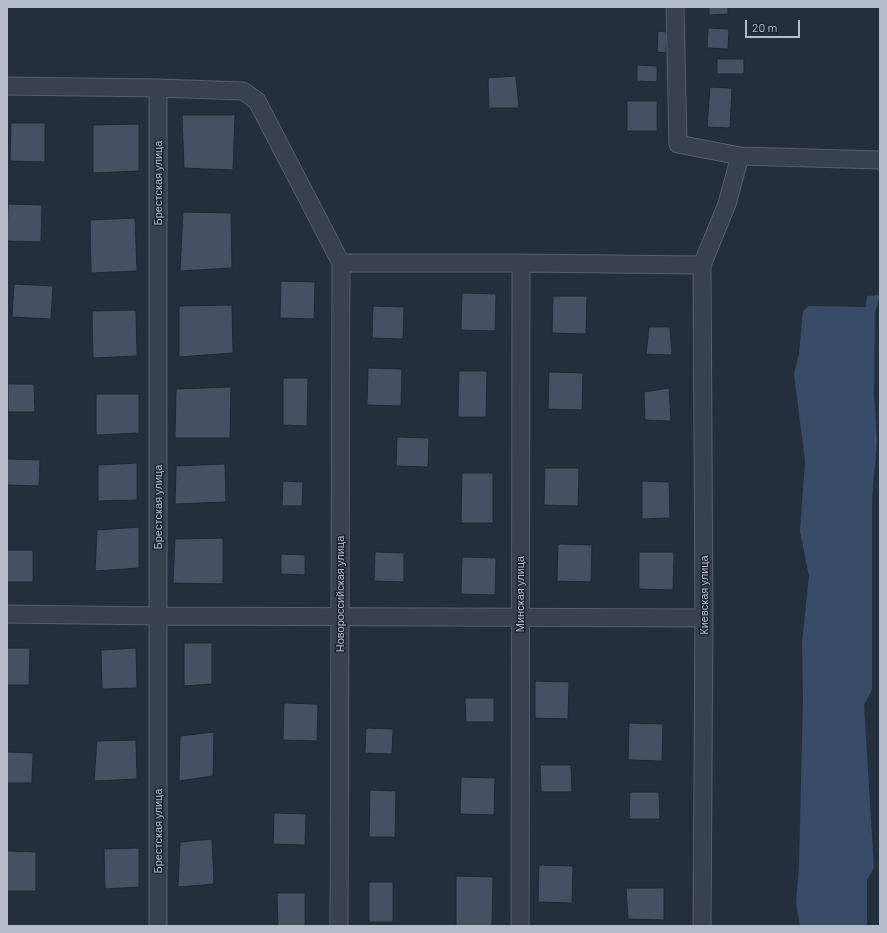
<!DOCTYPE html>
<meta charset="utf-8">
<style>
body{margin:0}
#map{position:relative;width:887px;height:933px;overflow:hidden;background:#242f3e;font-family:Barlow,sans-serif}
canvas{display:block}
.frame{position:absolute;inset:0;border:8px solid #b4bcc9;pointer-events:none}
.scale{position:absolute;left:745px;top:20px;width:55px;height:18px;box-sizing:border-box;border:2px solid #b4bcc9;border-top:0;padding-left:5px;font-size:12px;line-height:14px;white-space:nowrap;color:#b4bcc9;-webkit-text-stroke:3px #1d2633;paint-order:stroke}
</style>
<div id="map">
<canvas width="887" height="933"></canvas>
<div class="frame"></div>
<div class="scale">20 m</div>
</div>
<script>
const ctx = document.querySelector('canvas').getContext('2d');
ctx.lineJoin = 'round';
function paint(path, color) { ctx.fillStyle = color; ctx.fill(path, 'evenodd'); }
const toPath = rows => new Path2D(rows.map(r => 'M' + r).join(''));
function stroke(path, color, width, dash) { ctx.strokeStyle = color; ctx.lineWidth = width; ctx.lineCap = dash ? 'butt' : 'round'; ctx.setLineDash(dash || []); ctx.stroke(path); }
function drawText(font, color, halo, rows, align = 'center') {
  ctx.font = font + ' Barlow,sans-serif'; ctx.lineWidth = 3; ctx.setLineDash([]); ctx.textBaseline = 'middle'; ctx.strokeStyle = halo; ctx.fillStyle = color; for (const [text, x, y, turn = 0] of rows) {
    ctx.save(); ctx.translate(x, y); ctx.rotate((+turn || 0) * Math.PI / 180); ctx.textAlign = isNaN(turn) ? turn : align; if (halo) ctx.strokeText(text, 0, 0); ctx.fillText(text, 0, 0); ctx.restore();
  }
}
const water = toPath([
 [880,295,875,313,874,394,877,441,872,499,872,690,864,705,874,868,867,880,867,926,800,926,796,903,799,866,803,700,802,643,809,576,800,531,805,461,794,374,799,354,803,311,809,306,866,307,867,296]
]);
const building = toPath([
 [709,7,728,7,728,14,709,15,709,7],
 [708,28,729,29,728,49,707,48,708,28],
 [658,31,667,32,666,53,657,52,658,31],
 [717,59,744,59,744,74,717,74,717,59],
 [637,65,657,66,657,82,637,81,637,65],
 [516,76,519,108,489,108,488,78,516,76],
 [710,87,732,88,730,128,707,127,710,87],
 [627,101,657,101,657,131,627,131,627,101],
 [182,115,235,115,233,170,184,168,182,115],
 [11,123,45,123,45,162,10,161,11,123],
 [139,124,139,171,93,173,93,125,139,124],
 [8,204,42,205,41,242,7,241,8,204],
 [183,212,231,213,232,268,180,271,183,212],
 [135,218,137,271,91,273,90,220,135,218],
 [281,281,315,282,314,319,280,318,281,281],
 [14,284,53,286,51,319,12,317,14,284],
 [462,293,496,294,495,331,461,330,462,293],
 [553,296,587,296,586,334,552,333,553,296],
 [232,305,233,353,179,357,179,306,232,305],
 [373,306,404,307,403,339,372,338,373,306],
 [136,310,137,356,93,358,92,311,136,310],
 [649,327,670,327,672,355,646,354,649,327],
 [368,368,402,369,401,406,367,405,368,368],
 [459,371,487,371,486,417,458,417,459,371],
 [549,372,583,373,582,410,548,409,549,372],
 [283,378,308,378,307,426,283,425,283,378],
 [8,384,34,384,35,412,8,412,8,384],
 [231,387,230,438,175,438,176,389,231,387],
 [669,388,671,421,645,420,644,392,669,388],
 [96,394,139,394,139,433,96,435,96,394],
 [397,437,429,438,428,467,396,466,397,437],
 [7,459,40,460,39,486,7,485,7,459],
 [137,463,137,500,98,501,98,465,137,463],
 [225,464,226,502,175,504,176,466,225,464],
 [545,468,579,468,578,506,544,505,545,468],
 [462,473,493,473,493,523,461,523,462,473],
 [283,481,303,482,302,506,282,506,283,481],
 [642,481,669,482,670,518,642,519,642,481],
 [139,527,139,568,95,571,97,530,139,527],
 [223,538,223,584,173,583,175,539,223,538],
 [558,544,592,545,591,582,557,581,558,544],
 [7,550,33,550,33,582,7,582,7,550],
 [375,552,404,553,404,582,374,581,375,552],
 [639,552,674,552,673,590,639,589,639,552],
 [281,554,305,555,305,575,281,574,281,554],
 [462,557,496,558,495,595,461,594,462,557],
 [184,643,212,643,212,684,184,686,184,643],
 [7,648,30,648,29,685,7,685,7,648],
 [136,648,137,688,102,689,101,650,136,648],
 [535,681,569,682,568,719,535,718,535,681],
 [465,698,494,698,494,722,466,722,465,698],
 [284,703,318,704,317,741,283,740,284,703],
 [629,723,663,724,662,761,628,760,629,723],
 [366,728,393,729,392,754,365,753,366,728],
 [214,732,213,776,179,781,180,736,214,732],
 [136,740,137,779,94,781,97,741,136,740],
 [7,752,33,753,32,783,7,783,7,752],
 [540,765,571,765,572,792,541,792,540,765],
 [461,777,495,778,494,815,460,814,461,777],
 [370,790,396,791,395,837,369,837,370,790],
 [630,792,659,792,660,819,629,819,630,792],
 [274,813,306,814,305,845,273,844,274,813],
 [212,839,214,884,178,887,180,842,212,839],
 [139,848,139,887,105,889,104,849,139,848],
 [7,851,36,852,36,891,7,891,7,851],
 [539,865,573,866,572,903,538,902,539,865],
 [456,876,493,877,492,926,456,926,456,876],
 [369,882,393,882,393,922,369,922,369,882],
 [626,888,664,888,664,920,628,919,626,888],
 [277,893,305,893,305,926,278,926,277,893]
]);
const street = toPath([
 [675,7,678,144,740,156,880,160],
 [7,86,158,88,243,91,257,101,341,263,521,263,702,265,727,204,740,156],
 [702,265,704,618,702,926],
 [7,614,158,616,704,618],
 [158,926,158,88],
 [339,926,341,263],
 [520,926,521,263]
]);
const streetNames = [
 ["Брестская улица",158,183,-90],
 ["Брестская улица",158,507,-90],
 ["Новороссийская улица",340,594,-90],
 ["Минская улица",520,594,-90],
 ["Киевская улица",704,595,-90],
 ["Брестская улица",158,831,-90]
];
paint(water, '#394c67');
paint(building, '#455162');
stroke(building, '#1f2835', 1);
stroke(street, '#565f6c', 19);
stroke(street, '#38414e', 17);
drawText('11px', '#b4bcc9', '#1d2633', streetNames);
</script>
